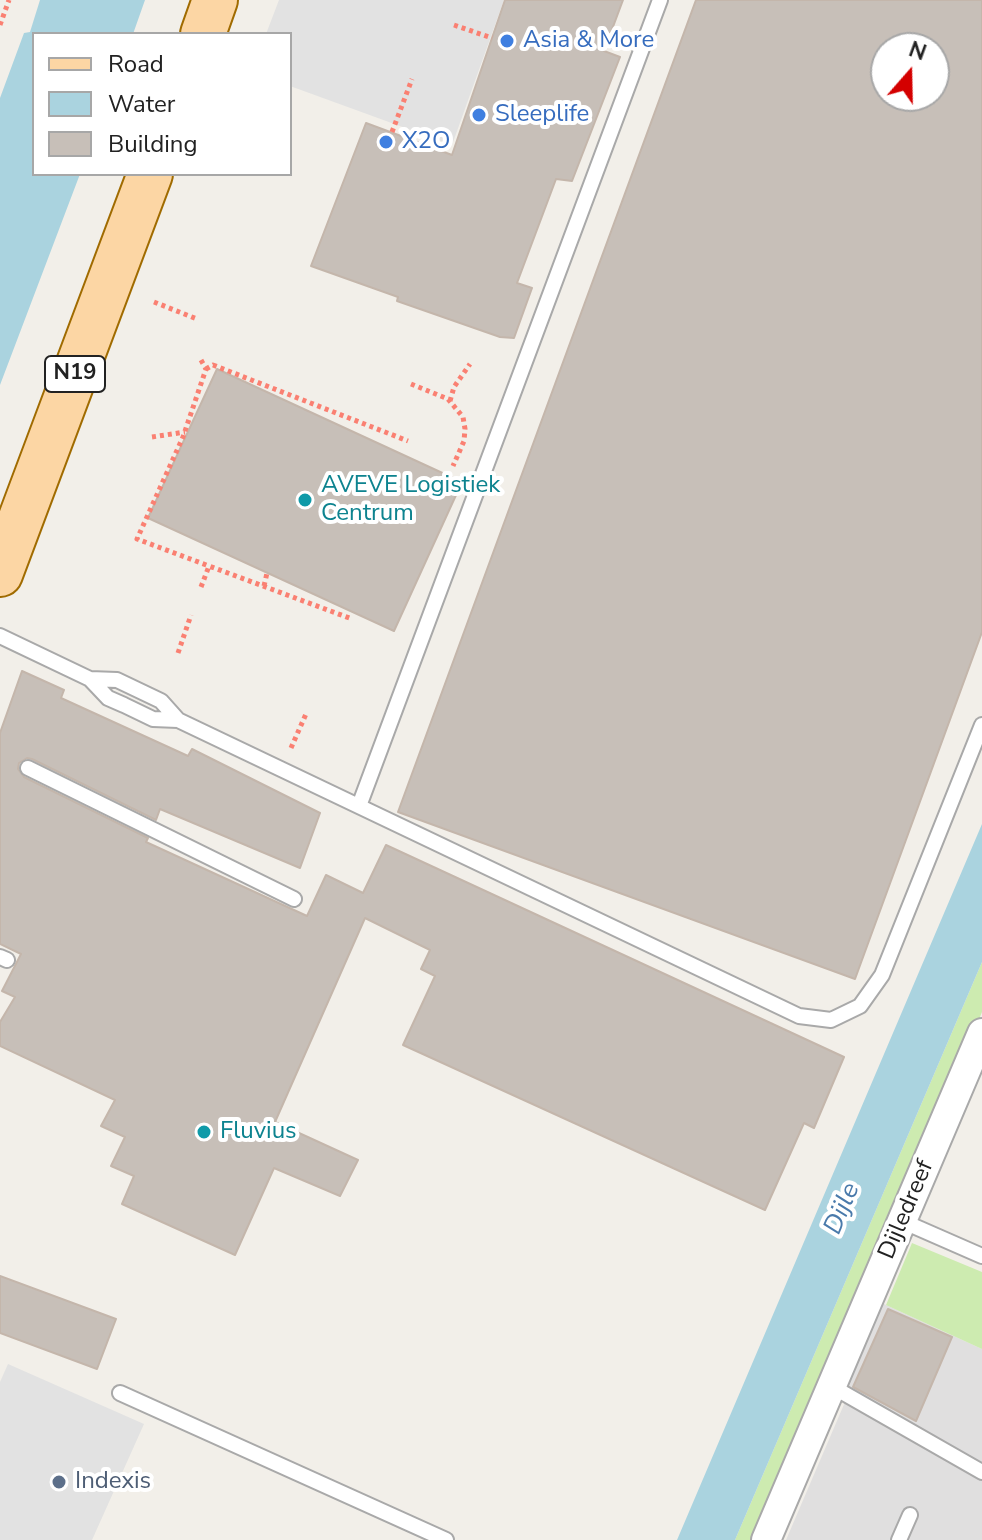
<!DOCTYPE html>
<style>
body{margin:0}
#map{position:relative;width:982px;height:1540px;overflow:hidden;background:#f2efe9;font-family:"Nunito Sans",sans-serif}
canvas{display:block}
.legend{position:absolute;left:32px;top:32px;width:260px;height:144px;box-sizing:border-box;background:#fff;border:2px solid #a7a7a7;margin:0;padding:10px 14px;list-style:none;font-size:24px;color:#222}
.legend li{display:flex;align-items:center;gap:16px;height:40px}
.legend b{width:40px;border:2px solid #a7a7a7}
.north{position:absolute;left:870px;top:32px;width:80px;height:80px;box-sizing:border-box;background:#fff;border:2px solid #a7a7a7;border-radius:50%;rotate:20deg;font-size:22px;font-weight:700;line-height:32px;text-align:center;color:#222}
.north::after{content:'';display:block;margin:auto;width:28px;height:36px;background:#d40000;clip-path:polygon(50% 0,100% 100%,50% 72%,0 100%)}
</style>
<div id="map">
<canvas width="982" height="1540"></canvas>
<ul class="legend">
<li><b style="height:10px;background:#fcd6a4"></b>Road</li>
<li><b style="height:22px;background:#aad3df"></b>Water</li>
<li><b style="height:22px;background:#c7bfb8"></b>Building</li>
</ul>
<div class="north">N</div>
</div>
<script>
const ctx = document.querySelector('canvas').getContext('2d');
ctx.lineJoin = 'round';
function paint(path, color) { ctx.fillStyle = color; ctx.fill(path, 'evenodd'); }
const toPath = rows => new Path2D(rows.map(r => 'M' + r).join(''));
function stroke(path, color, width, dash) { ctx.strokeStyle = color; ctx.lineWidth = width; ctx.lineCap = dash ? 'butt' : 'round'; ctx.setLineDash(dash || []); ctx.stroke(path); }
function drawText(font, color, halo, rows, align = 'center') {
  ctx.font = font + ' "Nunito Sans",sans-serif'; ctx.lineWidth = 8; ctx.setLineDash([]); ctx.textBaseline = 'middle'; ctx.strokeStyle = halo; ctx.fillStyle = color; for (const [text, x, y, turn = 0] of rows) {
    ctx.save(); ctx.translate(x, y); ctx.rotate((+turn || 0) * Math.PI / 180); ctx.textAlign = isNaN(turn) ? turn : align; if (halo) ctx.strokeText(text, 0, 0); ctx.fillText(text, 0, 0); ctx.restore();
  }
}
const residential = toPath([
 [860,1293,982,1349,982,1540,786,1540,851,1388,825,1373]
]);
const grass = toPath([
 [982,962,982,1012,964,1056,755,1540,735,1540],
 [912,1243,982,1272,982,1349,886,1305]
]);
const parking = toPath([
 [279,0,504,0,452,145,290,86,290,34,266,34],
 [8,1364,144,1424,92,1540,0,1540,0,1382]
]);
const water = toPath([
 [40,0,145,0,133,34,34,34,34,174,80,174,0,385,0,98,24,33,30,32],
 [982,824,982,962,735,1540,677,1540]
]);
const building = toPath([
 [505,0,623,0,604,51,620,57,572,181,556,179,517,283,532,288,514,338,500,337,397,301,398,297,311,266,366,123,452,155,505,0],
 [696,0,982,0,982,632,855,979,398,812,696,0],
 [886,48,934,48,934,96,886,96,886,48],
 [217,369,462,482,394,631,148,518,217,369],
 [22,671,64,690,61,698,188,756,192,749,320,813,300,868,160,809,156,820,32,759,27,758,19,763,18,769,24,777,148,838,146,842,307,916,326,875,363,893,386,845,844,1057,814,1128,804,1123,765,1210,403,1045,435,976,421,969,430,950,365,918,275,1122,358,1160,340,1196,274,1168,235,1255,122,1204,134,1176,111,1166,125,1137,101,1126,115,1100,0,1046,0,1022,15,997,2,991,21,954,0,944,0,733,22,671],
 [0,1276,116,1319,97,1369,0,1333,0,1276],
 [888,1309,952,1337,916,1421,853,1387,888,1309]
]);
const path = toPath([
 [0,25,9,0],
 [454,25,492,38],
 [392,132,412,79],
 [154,302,197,319],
 [201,360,206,369,183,437,137,539,209,566],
 [206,369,213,365,408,441],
 [411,384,448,399,463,417,465,429,464,441,453,466],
 [450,401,454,387,470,364],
 [152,437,185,432],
 [264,586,267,573],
 [201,587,209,566,352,619],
 [178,653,191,615],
 [291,748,306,714]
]);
const service = toPath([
 [0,636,90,679],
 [90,679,117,680,161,701,178,720,153,719,124,705,108,698,90,679],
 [178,720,799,1016,831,1020,860,1006,882,975,982,725],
 [28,768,294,899],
 [359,806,660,0],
 [0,957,7,960],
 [902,1221,982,1256],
 [833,1387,982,1472],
 [120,1393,446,1540],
 [899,1540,910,1515]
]);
const minor = toPath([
 [766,1540,982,1033]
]);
const primary = toPath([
 [203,34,215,0],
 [0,574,150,174]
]);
const markers = [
 [507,41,8,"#3f7fe0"],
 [479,115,8,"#3f7fe0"],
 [386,142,8,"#3f7fe0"],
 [305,500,8,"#0f9aa8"],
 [204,1132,8,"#0f9aa8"],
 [59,1482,8,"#5c6f8a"]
];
const shields = [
 [75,374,60]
];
const shieldNames = [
 ["N19",75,374]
];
const shopNames = [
 ["Asia & More",523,41],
 ["Sleeplife",495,115],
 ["X2O",402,142]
];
const cultureNames = [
 ["AVEVE Logistiek",321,486],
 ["Centrum",321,514],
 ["Fluvius",220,1132]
];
const streetNames = [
 ["Dijledreef",907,1210,-67]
];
const serviceNames = [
 ["Indexis",75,1482]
];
const waterNames = [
 ["Dijle",843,1209,-67]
];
paint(residential, '#e0dfdf');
paint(grass, '#cdebb0');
paint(parking, '#e2e2e2');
paint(water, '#aad3df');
paint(building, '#c7bfb8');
stroke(building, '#c4b6ab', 2);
stroke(service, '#a9a9a9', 18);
stroke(minor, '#a9a9a9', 32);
stroke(primary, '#a06b00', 48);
stroke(path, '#fa8072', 5, [4, 4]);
stroke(service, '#fff', 14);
stroke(minor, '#fff', 28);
stroke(primary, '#fcd6a4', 44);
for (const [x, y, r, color] of markers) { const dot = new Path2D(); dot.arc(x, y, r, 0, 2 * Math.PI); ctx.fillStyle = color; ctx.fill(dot); stroke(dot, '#fff', 3); }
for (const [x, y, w] of shields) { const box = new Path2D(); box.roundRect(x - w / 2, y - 18, w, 36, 6); ctx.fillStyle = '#fff'; ctx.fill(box); stroke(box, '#222', 2); }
drawText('bold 22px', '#222', null, shieldNames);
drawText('24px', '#366cbe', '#fff', shopNames, 'left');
drawText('24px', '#0d838f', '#fff', cultureNames, 'left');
drawText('24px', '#222', '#fff', streetNames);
drawText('24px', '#4e5e75', '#fff', serviceNames, 'left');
drawText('italic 26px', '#4a7aab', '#fff', waterNames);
</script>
